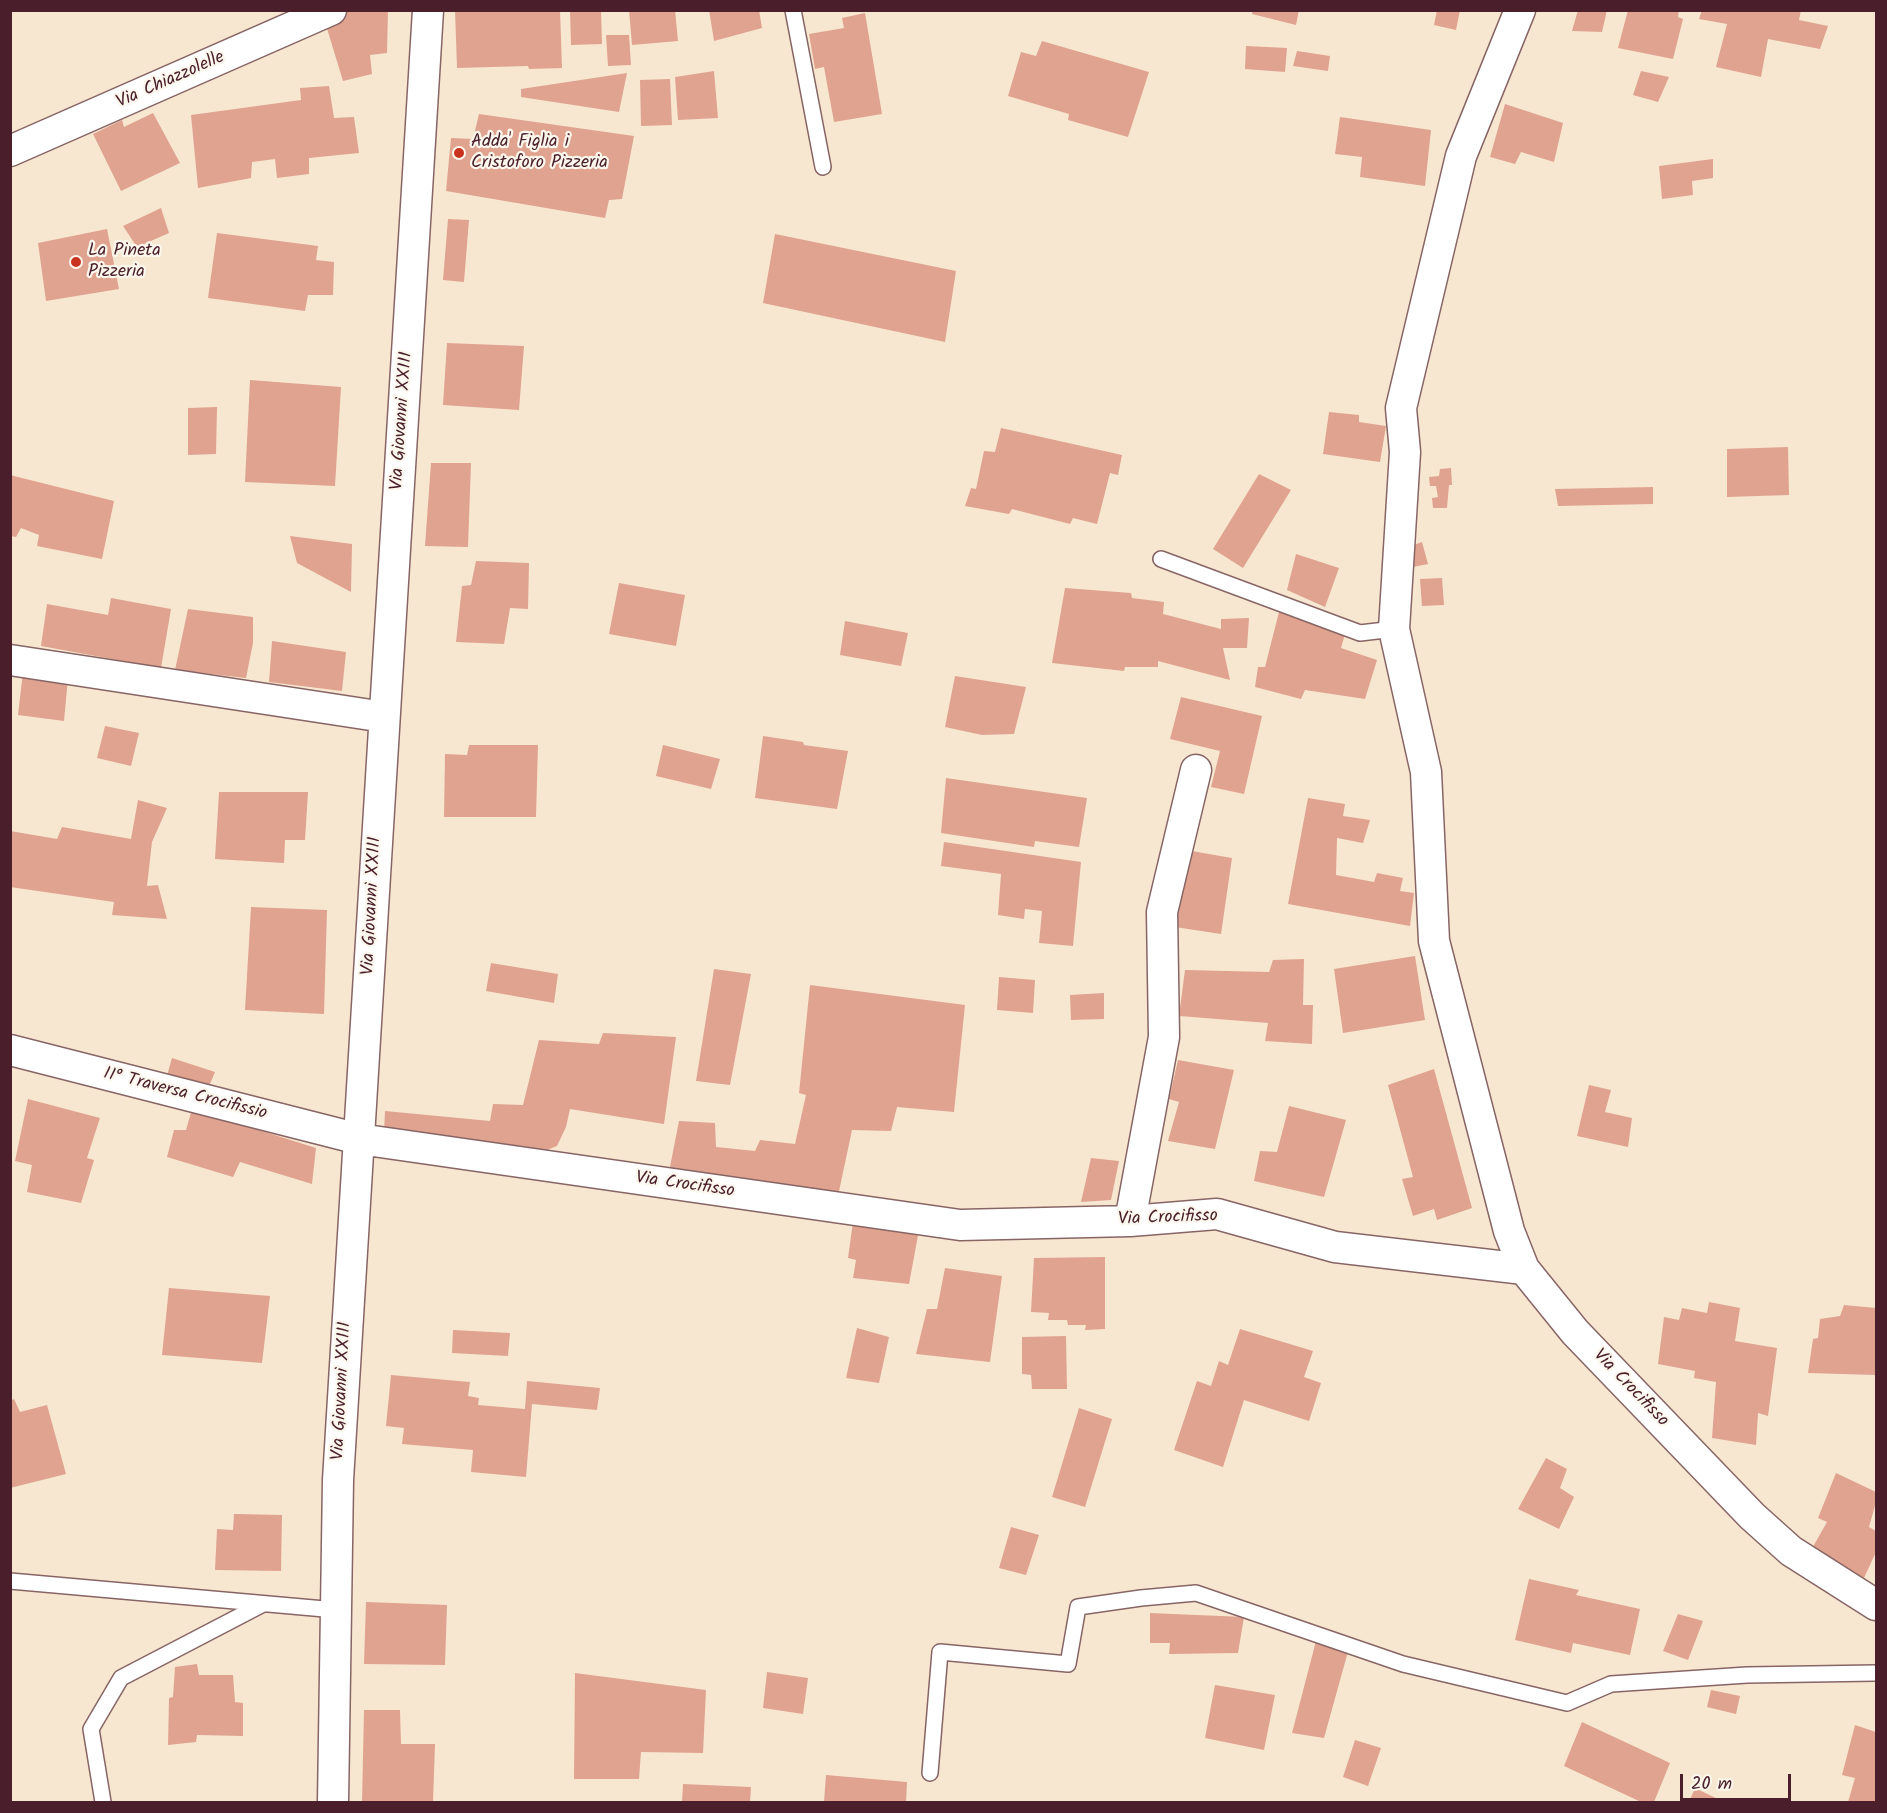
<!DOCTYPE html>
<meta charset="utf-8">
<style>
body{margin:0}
#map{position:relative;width:1887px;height:1813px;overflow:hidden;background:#f7e7d1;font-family:Kalam,sans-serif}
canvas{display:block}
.frame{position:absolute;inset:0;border:12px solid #4a1f2b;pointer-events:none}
.scale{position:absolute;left:1680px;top:1774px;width:111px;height:27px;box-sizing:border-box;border:3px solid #4a1f2b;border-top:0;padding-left:8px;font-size:18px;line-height:21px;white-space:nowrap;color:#4a1f2b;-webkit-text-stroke:4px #fbf7ec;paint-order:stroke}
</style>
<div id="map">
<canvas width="1887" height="1813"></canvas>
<div class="frame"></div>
<div class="scale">20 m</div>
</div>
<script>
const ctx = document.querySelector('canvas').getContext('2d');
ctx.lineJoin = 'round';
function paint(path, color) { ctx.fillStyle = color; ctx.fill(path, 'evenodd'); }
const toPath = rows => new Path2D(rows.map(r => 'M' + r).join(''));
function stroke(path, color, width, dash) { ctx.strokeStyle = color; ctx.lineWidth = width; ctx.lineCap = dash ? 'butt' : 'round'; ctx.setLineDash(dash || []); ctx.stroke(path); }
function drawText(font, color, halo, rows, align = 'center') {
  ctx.font = font + ' Kalam,sans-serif'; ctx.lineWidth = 4.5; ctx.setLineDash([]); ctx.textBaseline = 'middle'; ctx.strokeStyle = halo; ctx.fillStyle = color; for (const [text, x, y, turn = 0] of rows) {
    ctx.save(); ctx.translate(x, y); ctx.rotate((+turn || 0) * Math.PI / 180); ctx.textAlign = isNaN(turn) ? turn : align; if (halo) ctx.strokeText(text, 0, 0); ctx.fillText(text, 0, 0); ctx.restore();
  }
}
const building = toPath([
 [348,10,388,10,387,53,370,55,372,74,343,81,325,22],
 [455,10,560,10,562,68,529,69,528,66,457,68],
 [570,10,601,10,602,44,571,45],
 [629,10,675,10,678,41,632,45],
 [709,10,759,10,762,28,714,41],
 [1253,10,1299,10,1296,25,1252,14],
 [1437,10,1460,10,1456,30,1434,25],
 [1578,10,1607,10,1602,32,1572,31],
 [1628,10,1679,10,1678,17,1683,19,1673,59,1618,48],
 [1702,10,1801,10,1799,20,1828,26,1820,49,1768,39,1761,77,1716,67,1727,24,1699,19],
 [865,13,882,114,834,122,824,67,815,69,809,34,844,28,842,18],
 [606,35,629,35,631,65,608,66],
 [1042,41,1149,72,1128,137,1068,120,1069,114,1008,96,1021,52,1036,56],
 [1246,46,1287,48,1285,72,1245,69],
 [1297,51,1330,56,1328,71,1293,66],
 [714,71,718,118,678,120,675,77],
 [1641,71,1669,77,1658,102,1633,95],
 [627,73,619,112,521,97,521,89],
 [670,79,672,125,641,126,640,80],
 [329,86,334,118,354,117,359,153,309,158,309,174,277,178,275,159,252,162,251,178,198,188,191,115,301,100,300,88],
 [1505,104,1563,123,1554,162,1521,152,1515,164,1490,157],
 [153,113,180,163,121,191,93,134,122,120,124,127],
 [479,114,634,136,622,199,609,200,605,218,446,191,451,138,473,139],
 [1340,117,1431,130,1425,186,1360,177,1362,157,1335,154],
 [1713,159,1713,178,1692,181,1693,195,1662,199,1659,166],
 [161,208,169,233,137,247,123,226],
 [448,219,469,220,464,282,443,280],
 [107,229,119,289,46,301,38,243],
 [217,233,318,246,316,260,334,262,333,295,308,295,305,311,208,298],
 [775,234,956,271,945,342,763,303],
 [447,343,524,346,519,410,443,405],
 [250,380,341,387,335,486,245,482],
 [217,407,216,454,188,455,188,408],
 [1329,412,1359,415,1359,422,1386,426,1380,462,1323,454],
 [1001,428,1122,455,1118,475,1110,473,1097,524,1073,518,1070,524,1012,509,1009,514,965,506,971,488,976,489,984,451,995,452],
 [1788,447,1789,495,1727,497,1727,449],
 [431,463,471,463,468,547,425,546],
 [1451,468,1452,485,1449,485,1447,508,1433,508,1432,498,1438,497,1436,486,1430,486,1429,477,1439,476,1440,469],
 [1259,474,1291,490,1243,568,1213,549],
 [10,475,114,501,102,559,37,546,39,535,21,528,16,537,10,536],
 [1653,487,1653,504,1558,506,1555,489],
 [290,536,352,544,351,592,297,563],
 [1422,542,1428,564,1413,567,1408,547],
 [1296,554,1339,568,1325,607,1287,590],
 [476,561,529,563,528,609,510,608,504,644,456,642,462,586,471,585],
 [1442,578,1444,605,1422,606,1420,579],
 [619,583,685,595,676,646,609,634],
 [1065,588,1131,593,1132,598,1164,602,1163,614,1221,629,1221,619,1249,618,1247,648,1223,648,1230,680,1158,661,1158,667,1125,667,1124,671,1052,663],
 [111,598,171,609,161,668,41,646,47,604,108,615],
 [188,609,253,617,253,643,246,678,175,670],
 [1279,612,1345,634,1341,648,1377,660,1365,699,1305,690,1301,699,1255,687,1258,667,1265,667],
 [845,621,908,633,901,666,840,655],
 [272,641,346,652,342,691,269,682],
 [23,672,68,678,64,721,18,715],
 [955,676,1026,687,1014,734,982,735,945,727],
 [1181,697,1262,716,1244,794,1211,787,1220,751,1170,739],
 [105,726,139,733,131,766,97,758],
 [763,736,803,742,804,745,848,751,837,809,755,798],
 [469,745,538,745,536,817,444,817,445,754,467,755],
 [663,745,720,759,711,789,656,776],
 [946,778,1087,798,1079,847,1035,841,1034,847,941,833],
 [219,792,308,792,305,840,285,840,284,863,215,859],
 [1308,798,1345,804,1343,816,1370,820,1363,843,1337,838,1336,875,1374,882,1377,873,1403,878,1400,891,1414,893,1410,926,1288,904],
 [138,800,167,808,152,842,147,886,158,885,167,919,112,915,114,902,10,887,10,831,57,839,62,827,131,839],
 [944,842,1081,862,1073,946,1039,943,1042,911,1025,909,1024,919,998,915,1001,874,941,866],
 [1186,850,1232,858,1221,934,1175,927],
 [251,907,327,910,324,1014,245,1010],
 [1415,956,1425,1020,1343,1033,1334,969],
 [1304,959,1303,1005,1313,1005,1312,1044,1265,1041,1268,1023,1179,1016,1185,970,1269,972,1273,960],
 [491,963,558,974,554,1003,486,991],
 [714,969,751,974,730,1085,696,1081],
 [999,977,1035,980,1033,1013,997,1010],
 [810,985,965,1005,954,1112,897,1107,891,1131,852,1130,838,1196,668,1177,679,1121,715,1123,716,1147,755,1151,760,1140,795,1144,806,1095,799,1093],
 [1104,993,1104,1019,1071,1020,1070,995],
 [603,1033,676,1037,664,1124,570,1109,566,1127,557,1146,547,1150,531,1152,384,1133,385,1111,490,1121,493,1104,523,1105,539,1040,599,1044],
 [172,1058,215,1072,207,1091,166,1079],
 [1178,1060,1234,1070,1215,1149,1168,1141,1179,1102,1169,1099],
 [1434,1069,1472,1208,1437,1220,1434,1209,1413,1216,1402,1179,1413,1177,1388,1085],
 [1589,1085,1611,1090,1605,1112,1632,1118,1628,1147,1577,1136],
 [28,1099,100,1118,87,1158,94,1160,81,1203,27,1192,32,1165,15,1161],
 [1289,1106,1346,1120,1324,1197,1254,1181,1260,1151,1277,1152],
 [192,1109,316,1148,312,1184,240,1162,233,1177,167,1157,174,1130,186,1130],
 [1091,1158,1119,1161,1111,1200,1081,1202],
 [853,1222,919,1230,909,1284,853,1278,856,1260,848,1258],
 [1105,1257,1105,1329,1085,1330,1086,1325,1068,1325,1067,1320,1048,1320,1049,1313,1031,1312,1034,1258],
 [945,1268,1002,1276,990,1362,916,1354,927,1309,937,1309],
 [169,1288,270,1296,262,1363,162,1355],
 [1709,1302,1740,1308,1735,1341,1777,1348,1768,1416,1758,1413,1756,1445,1712,1438,1716,1382,1694,1378,1695,1371,1658,1364,1664,1317,1679,1320,1682,1308,1707,1313],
 [1844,1305,1876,1308,1876,1375,1808,1373,1813,1339,1818,1338,1820,1319,1840,1316],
 [857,1328,889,1337,879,1383,846,1378],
 [1240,1329,1313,1351,1304,1377,1321,1383,1309,1421,1244,1400,1223,1467,1174,1450,1197,1381,1211,1386,1219,1361,1228,1365],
 [453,1330,510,1333,508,1356,452,1353],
 [1066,1336,1067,1389,1032,1389,1031,1375,1022,1374,1022,1337],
 [391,1375,470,1382,468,1396,479,1398,478,1405,525,1409,527,1381,600,1388,597,1410,532,1404,526,1477,471,1472,473,1450,402,1444,404,1428,386,1426],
 [14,1399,20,1412,47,1405,66,1474,10,1488,10,1401],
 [1079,1408,1112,1419,1085,1507,1052,1497],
 [1546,1458,1567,1469,1560,1488,1574,1497,1559,1529,1518,1509],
 [1836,1473,1876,1492,1876,1502,1869,1527,1876,1531,1876,1552,1864,1578,1810,1552,1827,1522,1818,1518],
 [234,1514,282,1515,281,1571,215,1570,217,1529,233,1530],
 [1011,1527,1039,1535,1026,1575,999,1568],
 [1529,1579,1579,1590,1576,1595,1640,1609,1630,1655,1573,1643,1571,1653,1515,1640],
 [366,1602,447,1605,445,1665,364,1664],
 [1150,1613,1244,1617,1238,1653,1169,1654,1170,1643,1150,1643],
 [1678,1614,1703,1621,1688,1660,1663,1651],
 [1316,1641,1349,1648,1324,1738,1292,1733],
 [197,1664,199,1675,233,1675,235,1702,243,1703,243,1736,197,1735,196,1742,168,1745,169,1698,173,1697,175,1667],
 [767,1672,808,1678,803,1714,763,1708],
 [575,1673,706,1690,703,1753,641,1752,639,1779,574,1779],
 [1215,1685,1275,1695,1264,1750,1205,1738],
 [1711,1690,1740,1696,1736,1714,1707,1707],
 [364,1710,400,1710,401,1744,435,1744,433,1802,362,1802],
 [1582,1722,1670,1763,1654,1802,1641,1802,1564,1766],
 [1855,1725,1876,1732,1876,1802,1848,1802,1855,1778,1842,1775],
 [1355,1740,1381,1748,1368,1786,1343,1777],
 [826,1775,907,1782,906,1802,824,1802],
 [683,1784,751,1787,750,1802,682,1802],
 [1695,1788,1724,1802,1689,1802]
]);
const service = toPath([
 [793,10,823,167],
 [1161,559,1360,633,1394,629],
 [10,1581,336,1610],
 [930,1773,940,1652,1068,1664,1078,1607,1141,1598,1196,1593,1403,1664,1567,1703,1611,1684,1747,1675,1876,1673],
 [103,1802,91,1729,121,1678,263,1604]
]);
const minor = toPath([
 [1520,10,1461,156,1401,408,1405,452,1394,629,1426,772,1434,941,1509,1231,1524,1269],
 [10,151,331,10],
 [10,660,384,717],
 [10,1050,359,1139,960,1225,1130,1221,1217,1214,1335,1247,1524,1269,1575,1332,1752,1516,1791,1551,1876,1605],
 [1130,1221,1164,1037,1162,912,1196,770],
 [333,1802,338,1480,428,10]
]);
const markers = [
 [459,153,6,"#c8321e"],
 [76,262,6,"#c8321e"]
];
const streetNames = [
 ["Via Chiazzolelle",171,81,-24],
 ["Via Giovanni XXIII",403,421,-86],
 ["Via Giovanni XXIII",373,906,-87],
 ["II° Traversa Crocifissio",185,1095,14],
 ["Via Crocifisso",685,1186,8],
 ["Via Crocifisso",1168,1219,-2],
 ["Via Crocifisso",1630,1389,46],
 ["Via Giovanni XXIII",343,1391,-87]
];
const poiNames = [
 ["Adda' Figlia i",471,143],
 ["Cristoforo Pizzeria",471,164],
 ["La Pineta",88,252],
 ["Pizzeria",88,273]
];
paint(building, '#e0a38f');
stroke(service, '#876565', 18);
stroke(minor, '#876565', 33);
stroke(service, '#fff', 15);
stroke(minor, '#fff', 30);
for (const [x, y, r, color] of markers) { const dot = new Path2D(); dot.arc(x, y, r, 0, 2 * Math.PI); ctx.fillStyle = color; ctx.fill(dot); stroke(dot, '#fbf7ec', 2); }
drawText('18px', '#4a1f2b', '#fbf7ec', streetNames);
drawText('18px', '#4a1f2b', '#fbf7ec', poiNames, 'left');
</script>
